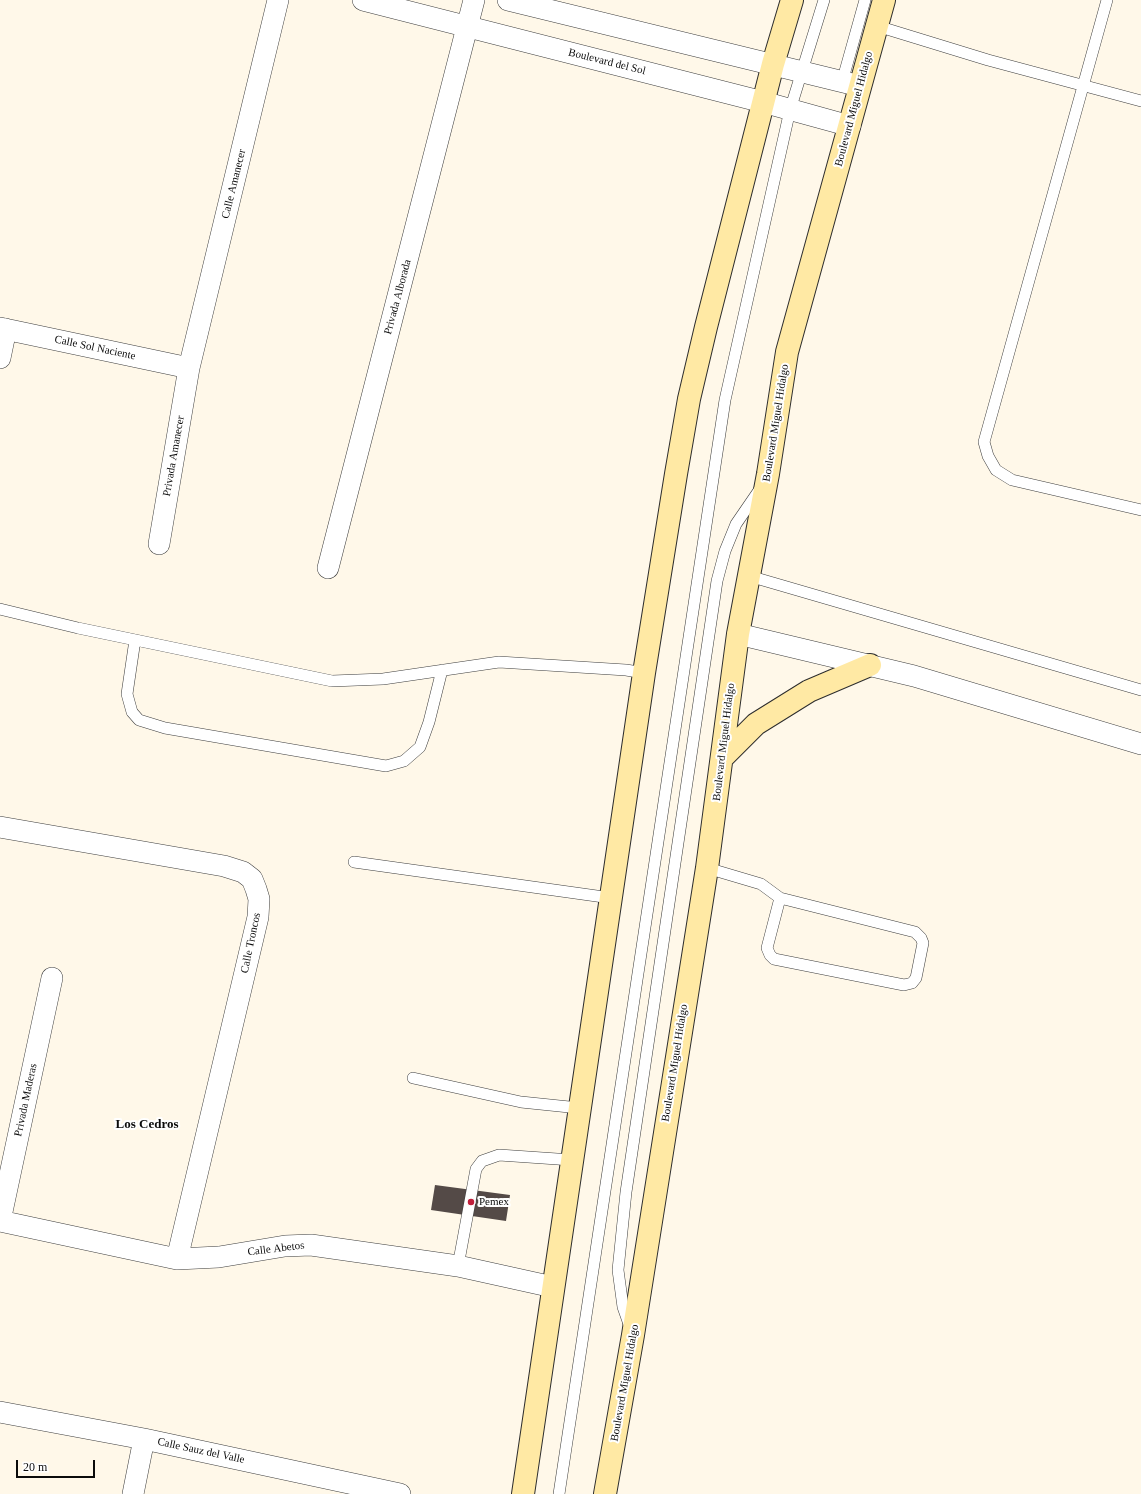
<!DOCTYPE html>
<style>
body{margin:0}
#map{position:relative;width:1141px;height:1494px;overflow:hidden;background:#fff8e9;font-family:Georgia,serif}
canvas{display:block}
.scale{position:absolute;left:16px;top:1460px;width:79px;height:18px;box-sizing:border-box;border:2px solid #0b0b0b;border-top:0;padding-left:5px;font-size:12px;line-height:14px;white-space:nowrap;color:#0b0b0b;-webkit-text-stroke:3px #fff;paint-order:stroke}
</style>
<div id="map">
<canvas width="1141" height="1494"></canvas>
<div class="scale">20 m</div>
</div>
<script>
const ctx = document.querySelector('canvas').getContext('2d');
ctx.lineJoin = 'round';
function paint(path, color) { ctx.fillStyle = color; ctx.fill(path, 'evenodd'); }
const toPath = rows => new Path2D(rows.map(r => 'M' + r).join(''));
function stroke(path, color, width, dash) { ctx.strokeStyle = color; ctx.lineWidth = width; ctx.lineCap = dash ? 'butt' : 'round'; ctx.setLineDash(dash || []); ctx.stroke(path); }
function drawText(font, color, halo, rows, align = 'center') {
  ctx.font = font + ' Georgia,serif'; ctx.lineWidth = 4; ctx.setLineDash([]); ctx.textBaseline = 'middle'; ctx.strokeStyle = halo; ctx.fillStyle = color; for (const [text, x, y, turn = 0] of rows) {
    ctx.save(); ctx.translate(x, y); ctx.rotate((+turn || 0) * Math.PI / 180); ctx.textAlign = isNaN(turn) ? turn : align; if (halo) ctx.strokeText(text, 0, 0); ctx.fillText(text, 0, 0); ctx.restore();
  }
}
const building = toPath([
 [435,1185,510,1195,506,1221,431,1210]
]);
const service = toPath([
 [1107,0,984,442,988,456,996,470,1012,480,1141,510],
 [877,26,988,60,1141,101],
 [842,82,865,0],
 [749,576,1141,690],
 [0,609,78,628,332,681,383,679,499,662,626,670,644,673],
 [135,640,127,694,132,712,139,720,165,728,386,766,404,761,420,747,429,722,442,670],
 [354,862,611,898],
 [707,868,761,884,780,898,767,948,770,955,774,959,904,985,912,983,916,978,923,943,921,938,915,932,780,898],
 [413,1078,521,1102,579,1108],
 [458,1266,476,1169,482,1161,499,1155,572,1160],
 [630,1327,623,1307,618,1270,626,1192,717,581,725,551,736,524,760,489],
 [559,1494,725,400,790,110,824,0]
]);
const minor = toPath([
 [363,0,763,102,850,126],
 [508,0,860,86],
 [0,328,189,368],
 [0,358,6,329],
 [159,544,189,368,278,0],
 [328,568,474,0],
 [738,634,914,676,1141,744],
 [0,827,224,866,243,872,252,879,256,889,259,899,258,917,177,1259],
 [0,1221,177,1259,219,1257,285,1246,311,1245,458,1266,553,1287],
 [0,1221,52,978],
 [0,1412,144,1439,400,1494],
 [133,1494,144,1439]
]);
const secondary = toPath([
 [722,758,756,724,809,691,870,665],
 [523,1494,644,673,676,474,689,399,706,327,773,64,792,0],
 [605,1494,633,1335,707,868,738,634,768,474,787,352,884,0]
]);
const markers = [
 [471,1202,4,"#c01e3a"]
];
const streetNames = [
 ["Boulevard del Sol",607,62,14],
 ["Boulevard Miguel Hidalgo",854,109,-75],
 ["Calle Amanecer",234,184,-76],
 ["Privada Alborada",398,297,-75],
 ["Calle Sol Naciente",95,348,12],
 ["Boulevard Miguel Hidalgo",776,423,-81],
 ["Privada Amanecer",174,456,-80],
 ["Boulevard Miguel Hidalgo",724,742,-83],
 ["Calle Troncos",251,943,-78],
 ["Boulevard Miguel Hidalgo",675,1063,-81],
 ["Privada Maderas",26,1100,-78],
 ["Calle Abetos",276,1249,-7],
 ["Boulevard Miguel Hidalgo",625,1383,-80],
 ["Calle Sauz del Valle",201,1451,12]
];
const poiNames = [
 ["Pemex",479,1202]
];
const quarterNames = [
 ["Los Cedros",147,1125]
];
paint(building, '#544a47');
stroke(service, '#3e3e3e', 12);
stroke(minor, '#3e3e3e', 22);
stroke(secondary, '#2d2d2d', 24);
stroke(service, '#fff', 11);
stroke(minor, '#fff', 21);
stroke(secondary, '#ffe9a4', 22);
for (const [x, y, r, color] of markers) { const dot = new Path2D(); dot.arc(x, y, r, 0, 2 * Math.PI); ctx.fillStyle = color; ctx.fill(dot); stroke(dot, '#fff', 1.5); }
drawText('11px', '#0b0b0b', '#fff', streetNames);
drawText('11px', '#0b0b0b', '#fff', poiNames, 'left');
drawText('bold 13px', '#0b0b0b', '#fff', quarterNames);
</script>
